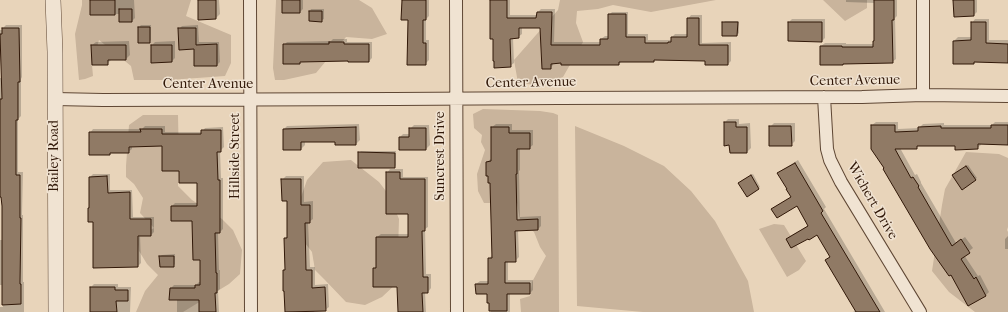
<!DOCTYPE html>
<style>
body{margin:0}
canvas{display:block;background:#e8d4ba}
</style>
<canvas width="1008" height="312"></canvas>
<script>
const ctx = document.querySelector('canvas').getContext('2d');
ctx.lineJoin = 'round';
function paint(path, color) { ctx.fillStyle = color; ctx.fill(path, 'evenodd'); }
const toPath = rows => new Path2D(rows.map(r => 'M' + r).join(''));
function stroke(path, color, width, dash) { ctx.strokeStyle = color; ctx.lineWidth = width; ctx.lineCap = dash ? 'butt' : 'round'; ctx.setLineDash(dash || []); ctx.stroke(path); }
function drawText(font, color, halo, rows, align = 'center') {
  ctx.font = font + ' "IM FELL French Canon",serif'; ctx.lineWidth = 3; ctx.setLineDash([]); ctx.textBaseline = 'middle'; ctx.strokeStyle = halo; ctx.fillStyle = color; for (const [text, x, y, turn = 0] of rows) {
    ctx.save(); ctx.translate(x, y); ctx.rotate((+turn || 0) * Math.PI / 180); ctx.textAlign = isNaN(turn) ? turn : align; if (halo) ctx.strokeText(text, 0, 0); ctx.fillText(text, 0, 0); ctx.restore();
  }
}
const green = toPath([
 [82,0,191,0,186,16,231,35,231,63,225,76,169,80,134,80,131,66,99,40,92,65,93,76,85,79,79,80,75,34,82,5],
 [276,0,359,0,372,8,387,34,372,39,346,37,316,73,284,80,275,80,273,68],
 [560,0,716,0,651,12,613,5,598,9,577,11,576,23,583,42,563,77,538,85,518,83,514,60,558,10],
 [823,0,867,0,867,8,845,21],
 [483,109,540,111,553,113,558,115,559,312,521,312,520,299,530,296,532,282,546,256,540,247,534,232,520,220,517,203,484,203,478,191,477,174,485,150,481,142,482,135,474,128,473,114],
 [143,115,178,115,179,161,178,186,192,200,222,219,233,230,242,250,240,274,229,284,183,312,136,312,145,291,158,275,147,264,139,251,137,238,154,228,140,213,143,198,134,184,126,177,126,166,129,125],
 [575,126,624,146,664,166,691,191,715,221,748,281,754,312,643,312,577,306],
 [966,152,999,154,1008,158,1008,227,1007,230,1008,232,1008,312,975,312,949,292,932,271,942,205,945,189],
 [351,160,379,182,389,195,399,219,397,283,382,297,365,305,346,302,324,279,315,270,312,252,298,234,301,197,307,180,323,162],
 [774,224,784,225,806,261,799,270,787,277,759,229]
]);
const shadow = toPath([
 [91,0,134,0,135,18,132,21,120,14,91,14],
 [199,0,219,0,220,14,216,18],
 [283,0,303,0,303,9,300,12],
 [403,0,429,0,429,16,426,19,426,40,429,40,429,60,425,64],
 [491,0,510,0,510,15,538,15,538,12,541,9,555,9,554,42,601,42,601,39,605,36,609,36,609,15,612,12,628,12,628,34,648,34,648,40,671,40,672,37,675,34,688,34,688,19,691,15,702,15,702,43,731,42,731,61,728,64,706,60,655,59,654,61,622,61,619,64,562,62,553,63,553,65,550,68,541,27,522,27,522,34,518,37,513,38,514,63,510,66,494,38],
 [846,0,897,0,897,16,895,18,896,59,892,62,821,46,825,43,846,43,846,44,874,44,875,3,846,2],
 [954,0,977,0,977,12,974,15],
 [311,9,324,9,324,19,322,20,310,11],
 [792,19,825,19,825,38,822,41,789,40,789,22],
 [975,19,989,19,989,40,1008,40,1008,62,975,62,974,63,954,41,958,37,972,37,972,23],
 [725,21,739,21,739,33,737,35,723,23],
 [6,25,22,25,22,77,21,79,21,116,18,119,18,172,23,172,22,215,23,215,23,282,24,282,24,312,0,312,0,307,3,307,3,285,0,285,0,240,2,240,2,196,0,196,0,78,3,78,2,48,0,48,0,30,3,30,3,28],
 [141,25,151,25,151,40,149,42,139,27],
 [198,25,199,42,219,42,220,62,217,65,195,48,179,29,182,26],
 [333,39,347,39,347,42,372,42,372,58,369,61,349,61,349,60,302,60,299,63,284,45,287,42,331,41],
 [129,41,130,55,126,59,111,59,111,60,107,64,92,45,96,42],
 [175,41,175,58,172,61,152,45,155,42],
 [728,119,739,119,739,124,750,123,751,148,747,152,725,122],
 [876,122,898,122,898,129,919,128,923,124,944,123,944,125,992,125,995,122,1008,122,1008,144,981,143,981,145,977,148,956,145,919,145,916,148,900,148,915,175,917,174,921,182,921,183,956,243,965,237,973,248,964,255,978,276,980,275,989,292,986,295,969,304,872,125],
 [774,123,795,123,795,141,791,145,770,127],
 [359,124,360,140,356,144,336,144,336,141,305,141,305,145,301,149,284,149,284,129,287,126],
 [496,124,512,124,512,130,533,130,533,145,529,148,520,148,520,170,519,171,520,217,541,216,541,226,538,229,518,230,519,257,515,261,508,261,508,280,533,280,533,290,530,293,510,293,510,312,491,312,488,293,476,284,480,281,489,281,489,259,492,255,491,182,487,162,492,158,492,127],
 [414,125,429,125,430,145,426,149,400,137,403,134,410,134,410,129],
 [145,126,165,126,165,132,202,132,205,128,223,127,224,147,220,151,221,178,223,178,223,229,220,232,218,232,219,270,220,270,220,289,218,291,219,312,177,312,177,299,171,288,174,285,196,285,199,282,201,282,201,259,193,220,172,206,175,203,198,203,198,182,180,170,163,145,132,146,132,149,128,152,111,152,110,154,90,133,93,129,142,129],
 [361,151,396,151,396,165,395,167,359,153],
 [798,160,826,207,824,209,885,312,853,312,856,310,826,260,831,256,817,234,787,239,790,236,809,225,797,205,772,209,776,206,792,196,779,173,782,170],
 [968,165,977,178,975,179,955,174],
 [390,169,403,169,403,177,428,177,428,227,425,229,426,270,426,274,431,274,431,288,428,292,425,292,426,312,399,312,398,286,374,269,377,266,377,237,381,234,409,234,409,213,387,173],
 [93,174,110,174,110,190,132,190,133,217,154,217,154,232,151,235,140,235,141,263,138,266,94,221,90,177],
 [753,174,760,187,747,195,741,181],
 [286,176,304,176,304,202,313,201,313,219,309,222,308,222,310,267,315,267,315,285,328,284,329,307,325,310,314,310,314,312,286,312,284,270,286,269,285,238,288,236,288,200,282,180],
 [1008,236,1008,249,1005,249,1005,239],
 [175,254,175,264,173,266,160,256,162,255],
 [94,284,118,284,118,287,131,287,130,312,90,312,90,305,91,304,91,287]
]);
const building = toPath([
 [90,0,115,0,115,15,90,15,90,0],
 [198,0,216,0,216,19,198,20,198,0],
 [282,0,300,0,300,13,282,13,282,0],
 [402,0,426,0,426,20,423,20,423,43,426,43,426,65,407,65,408,20,401,20,402,0],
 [490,0,507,0,507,18,536,18,537,12,552,12,551,45,600,45,600,39,608,39,608,14,626,14,626,37,645,37,645,43,668,43,668,42,671,42,671,37,687,37,687,18,699,18,699,45,728,45,728,65,705,65,705,61,654,60,654,62,619,62,619,65,561,65,561,63,551,64,551,69,542,69,540,28,519,28,519,38,510,39,511,67,494,68,494,61,493,61,493,39,490,39,490,0],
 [874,0,894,0,894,20,892,20,893,63,843,64,843,65,820,65,820,46,842,46,842,47,873,47,873,41,874,41,874,0],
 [953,0,974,0,974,16,954,17,953,0],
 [119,9,132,9,132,22,119,22,119,9],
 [309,11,322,11,322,22,309,21,309,11],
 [722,22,738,22,737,36,722,36,722,22],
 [788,22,822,22,822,42,788,41,788,22],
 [971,22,986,22,986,43,1008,44,1008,63,974,62,974,64,953,64,953,41,971,40,971,22],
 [138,27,150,27,150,43,138,43,138,27],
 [2,28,19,28,20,82,18,82,18,120,16,120,16,175,20,175,20,218,21,218,20,282,20,284,21,284,21,304,2,305,2,206,1,197,0,197,0,99,2,99,0,34,2,34,2,28],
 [178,28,196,28,196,45,217,44,217,66,194,66,194,49,179,50,178,28],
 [329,42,344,42,344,44,369,44,369,62,348,62,348,61,300,62,300,64,283,64,283,44,329,44,329,42],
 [91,45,126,45,126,60,108,60,108,65,92,65,91,45],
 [151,45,172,45,172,62,151,63,151,45],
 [724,122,736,122,736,127,747,127,747,153,730,153,729,145,724,146,724,122],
 [871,125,895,125,895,132,918,131,918,127,941,126,941,128,991,128,991,125,1008,125,1008,145,978,144,978,149,955,150,955,146,917,146,917,149,895,149,911,178,913,177,919,186,918,187,952,246,961,239,970,253,961,259,974,279,976,277,986,296,968,306,951,275,949,276,930,249,883,169,884,168,871,149,871,125],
 [769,126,791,126,792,146,769,146,769,126],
 [356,127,356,145,335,145,335,142,301,142,301,150,283,150,283,129,356,127],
 [491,127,509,127,509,133,530,133,530,149,517,149,517,174,516,174,517,220,538,219,538,230,515,231,516,262,505,262,505,283,530,283,530,294,507,294,507,311,489,311,489,303,487,303,487,294,476,294,475,284,488,284,488,258,492,258,490,183,488,183,488,176,486,176,486,162,491,161,491,127],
 [409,128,426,128,426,150,399,150,399,137,409,137,409,128],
 [140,129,162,129,162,134,201,134,201,130,221,130,221,152,217,152,218,180,220,180,220,233,215,233,216,273,217,273,217,293,215,293,216,312,199,312,199,300,169,300,170,288,195,288,195,285,200,285,200,260,193,260,192,221,171,221,171,206,197,206,197,183,179,183,179,171,162,171,162,146,129,147,129,153,110,153,110,155,89,155,89,132,141,132,140,129],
 [358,152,395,153,395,168,358,168,358,152],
 [795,163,823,211,821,213,880,312,856,312,825,260,830,257,817,235,809,240,808,239,791,248,786,239,808,226,797,206,777,218,771,209,791,197,786,189,787,189,777,173,795,163],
 [966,166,976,180,962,190,952,175,966,166],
 [386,172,400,172,400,179,425,179,425,231,422,231,423,274,423,277,428,277,428,293,422,293,423,312,398,312,397,287,373,287,373,268,376,268,376,237,408,237,408,214,386,214,386,172],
 [751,175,759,189,747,197,738,183,751,175],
 [107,176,108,193,130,192,130,219,151,219,151,236,138,236,138,267,93,268,93,222,88,222,88,208,89,208,89,177,107,176],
 [281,179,301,179,301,205,310,205,310,223,305,223,306,270,312,270,312,288,325,287,326,311,285,312,284,291,283,291,283,270,285,270,284,238,287,238,287,201,282,201,281,179],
 [159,256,174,256,174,267,160,267,159,256],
 [90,287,115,287,115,290,128,290,128,301,116,301,117,312,90,312,90,287]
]);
const minor = toPath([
 [250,0,251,312],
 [456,0,457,312],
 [923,0,923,95],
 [824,97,827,149,830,160,841,182,920,312],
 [55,99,103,100,395,99,558,98,862,97,923,95,1008,96]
]);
const tertiary = toPath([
 [53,0,55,52,56,312]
]);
const streetNames = [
 ["Center Avenue",855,81,-1],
 ["Center Avenue",531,83,-1],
 ["Center Avenue",208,85],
 ["Bailey Road",55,156,-90],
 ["Hillside Street",236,156,-90],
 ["Suncrest Drive",441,156,-90],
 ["Wichert Drive",872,201,60]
];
paint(green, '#c9b49c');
paint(shadow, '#0003');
paint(building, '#907a65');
stroke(building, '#311808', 1);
stroke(minor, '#5f4734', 14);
stroke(tertiary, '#5f4734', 16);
stroke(minor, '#f0e3d2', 12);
stroke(tertiary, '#f0e3d2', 15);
drawText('14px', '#311808', '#f0e3d2', streetNames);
</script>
